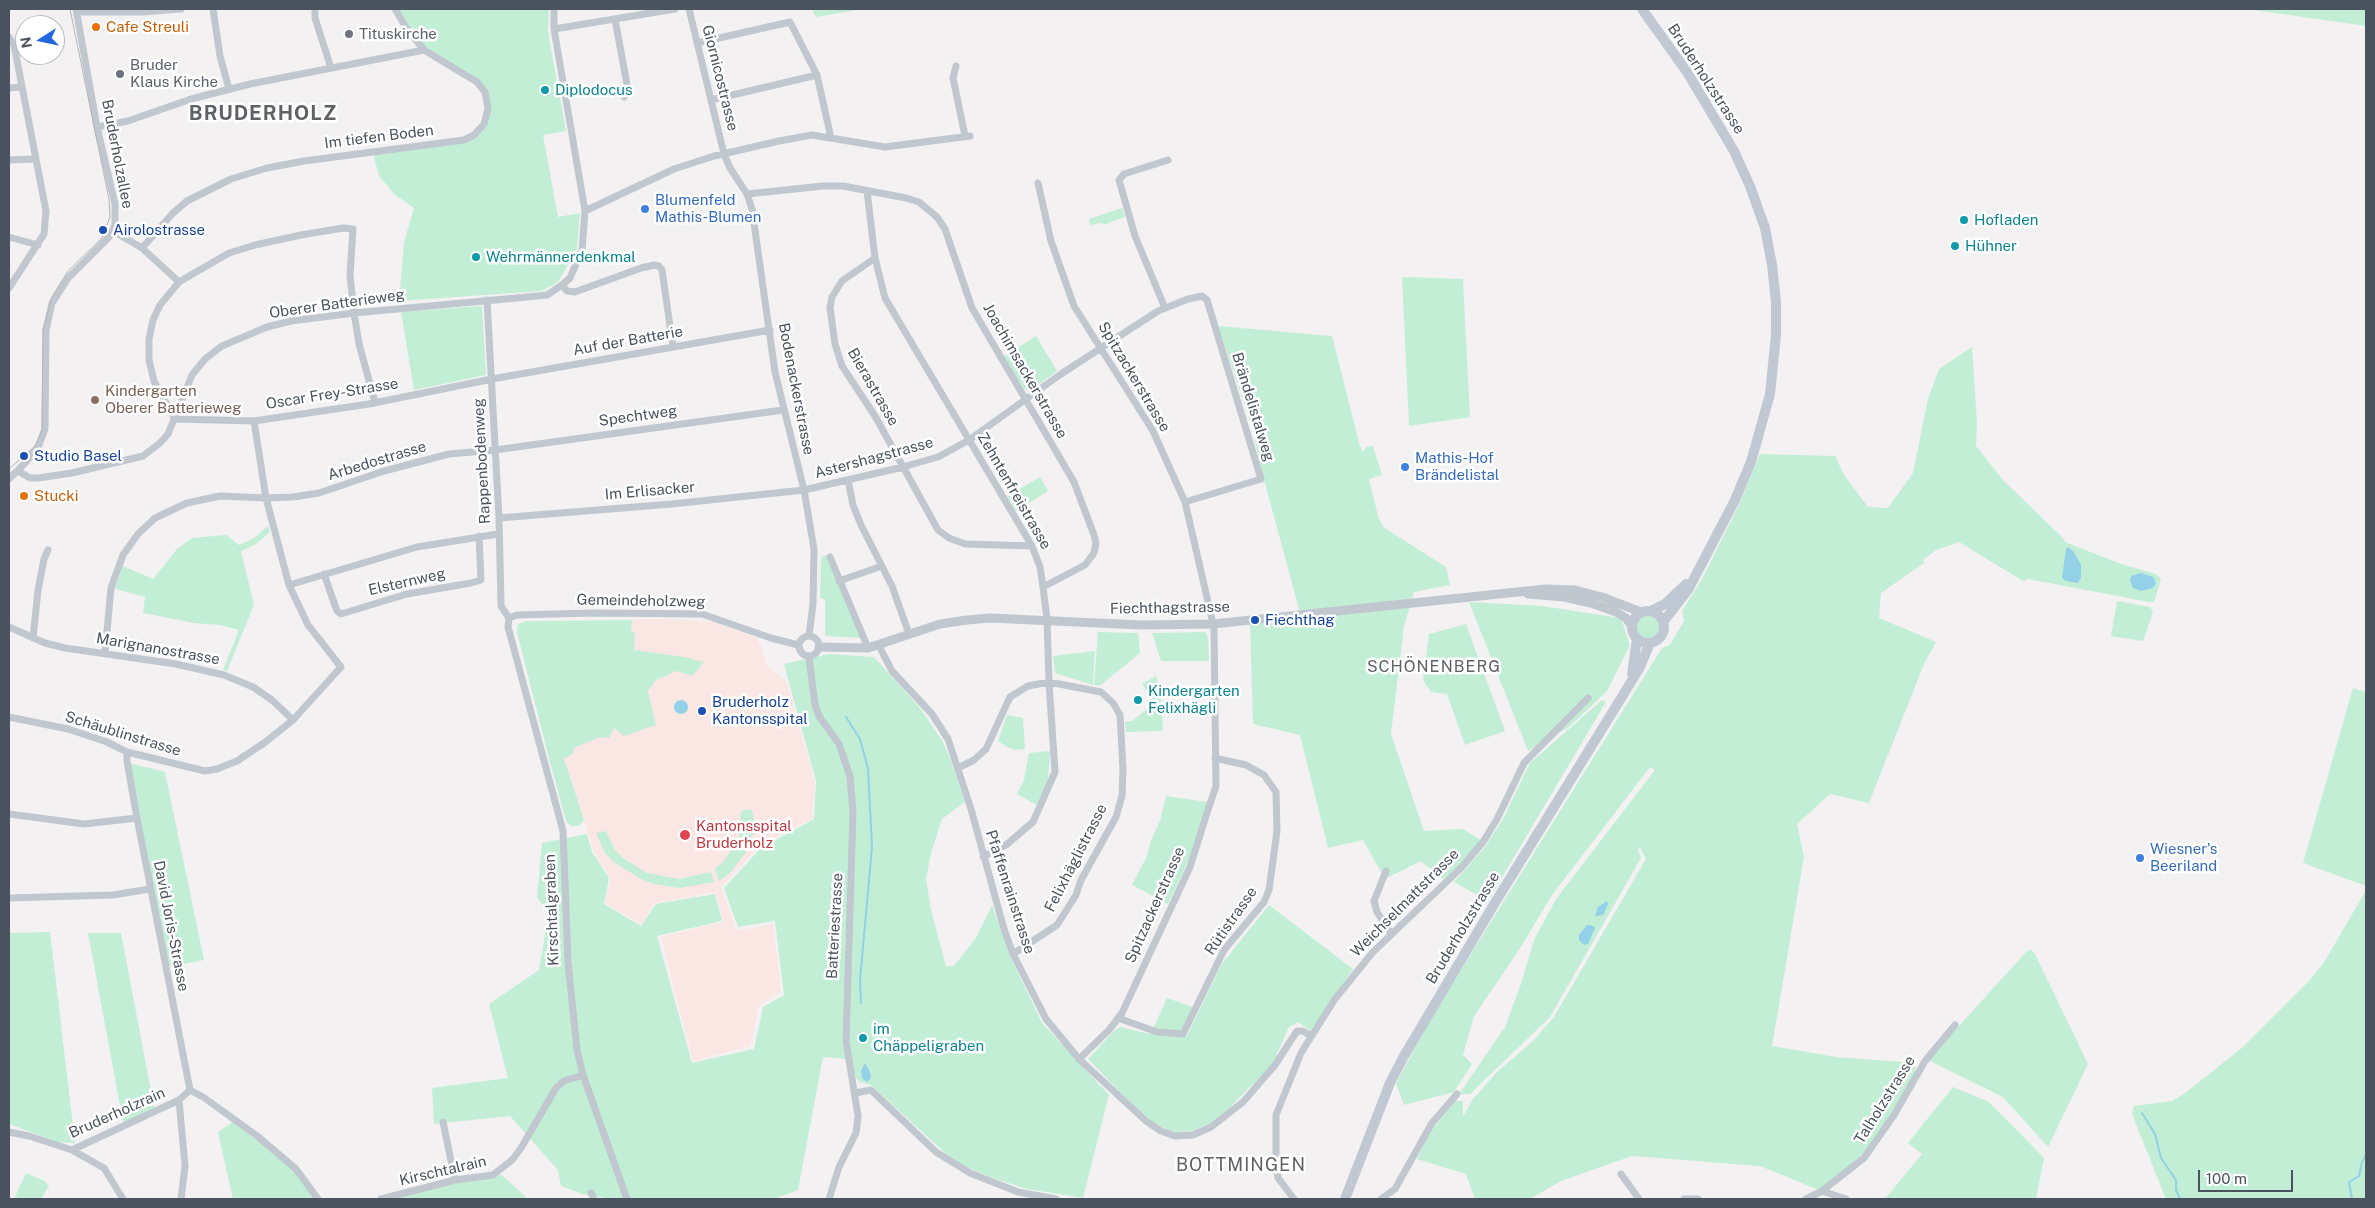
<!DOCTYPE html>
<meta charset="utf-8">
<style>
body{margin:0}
#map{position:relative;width:2375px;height:1208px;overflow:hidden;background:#f3f1f1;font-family:"Public Sans",sans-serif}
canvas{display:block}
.frame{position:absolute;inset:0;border:10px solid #4a535e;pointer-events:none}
.north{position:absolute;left:15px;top:15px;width:50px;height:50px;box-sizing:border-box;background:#fff;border:1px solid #b7babf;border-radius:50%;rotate:260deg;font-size:14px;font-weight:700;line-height:20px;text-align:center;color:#4a535e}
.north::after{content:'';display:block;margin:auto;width:18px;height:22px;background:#2368dc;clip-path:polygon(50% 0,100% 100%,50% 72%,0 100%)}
.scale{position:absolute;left:2198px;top:1170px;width:95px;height:22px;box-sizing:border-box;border:2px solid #4a535e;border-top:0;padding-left:6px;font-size:15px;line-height:18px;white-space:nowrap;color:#4a535e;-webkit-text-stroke:4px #fff;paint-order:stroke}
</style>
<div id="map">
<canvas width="2375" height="1208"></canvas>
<div class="frame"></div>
<div class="north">N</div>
<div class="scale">100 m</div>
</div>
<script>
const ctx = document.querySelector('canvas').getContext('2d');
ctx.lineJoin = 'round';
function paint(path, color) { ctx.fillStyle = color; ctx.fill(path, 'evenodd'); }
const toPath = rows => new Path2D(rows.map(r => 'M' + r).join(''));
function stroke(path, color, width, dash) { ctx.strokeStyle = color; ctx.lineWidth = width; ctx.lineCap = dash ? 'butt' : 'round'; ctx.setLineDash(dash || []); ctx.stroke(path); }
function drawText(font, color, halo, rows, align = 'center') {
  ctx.font = font + ' "Public Sans",sans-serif'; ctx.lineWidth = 5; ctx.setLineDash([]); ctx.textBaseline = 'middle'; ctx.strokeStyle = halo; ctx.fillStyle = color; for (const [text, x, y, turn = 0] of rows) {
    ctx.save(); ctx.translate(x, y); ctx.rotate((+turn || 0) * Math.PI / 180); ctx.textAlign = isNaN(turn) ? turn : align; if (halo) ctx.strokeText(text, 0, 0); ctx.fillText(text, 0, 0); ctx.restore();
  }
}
const medical = toPath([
 [657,619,713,622,757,638,768,666,787,683,815,782,812,819,759,846,721,887,736,931,773,924,781,991,759,1006,750,1046,693,1061,661,937,723,922,716,892,655,903,641,924,605,903,611,878,594,852,558,738,550,623]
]);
const green = toPath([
 [395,9,549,9,548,32,566,131,543,135,558,217,580,213,577,249,558,282,542,291,399,301,404,242,414,208,394,194,379,176,373,153,464,140,484,124,488,109,485,92,477,82,424,50],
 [812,9,863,9,816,17],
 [2246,9,2366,9,2366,26],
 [1122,208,1125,217,1103,225,1102,223,1090,225,1089,219],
 [1402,277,1463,279,1470,417,1409,426],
 [482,306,486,375,414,390,401,312],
 [1218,326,1332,336,1360,446,1363,452,1366,447,1373,446,1382,475,1369,479,1378,516,1383,527,1446,567,1450,585,1414,592,1404,626,1391,734,1424,831,1463,829,1481,840,1462,864,1444,880,1421,861,1385,879,1363,840,1328,848,1300,735,1253,724,1250,623,1302,620,1259,461,1253,430],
 [1036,336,1057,371,1030,391,1024,389,1003,357],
 [1972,347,1977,423,1976,446,2003,480,2063,538,2065,542,2121,564,2156,574,2161,579,2154,602,2149,602,2028,579,2023,581,1959,542,1936,550,1923,560,1924,563,1881,593,1879,618,1936,642,1924,664,1869,803,1830,794,1797,824,1804,857,1772,1046,1836,1057,1914,1063,1916,1071,1882,1129,1856,1162,1819,1190,1760,1166,1632,1156,1561,1181,1530,1199,1475,1199,1466,1174,1417,1159,1430,1132,1455,1101,1463,1101,1463,1117,1473,1099,1497,1072,1533,1041,1554,1017,1646,859,1640,847,1638,850,1641,858,1550,1017,1470,1094,1459,1094,1505,1027,1521,984,1534,940,1556,899,1655,770,1650,767,1552,895,1517,953,1474,1016,1463,1055,1472,1064,1454,1092,1404,1105,1396,1084,1429,1021,1662,648,1670,645,1684,621,1682,611,1702,579,1739,505,1760,454,1835,456,1844,475,1868,507,1888,508,1913,473,1928,399,1939,369],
 [1040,477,1048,491,1016,511,1007,496],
 [268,526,270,532,256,544,241,551,254,605,227,671,223,670,239,630,220,625,194,623,143,613,145,597,115,589,123,566,153,579,177,549,192,538,226,535,239,545,254,538],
 [827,555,861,638,825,636,825,599,820,598,821,557],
 [2117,601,2150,607,2153,612,2143,641,2111,636],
 [1469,602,1542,606,1621,618,1630,645,1607,691,1569,727,1528,751],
 '1635 627a12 12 0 1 1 24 0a12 12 0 1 1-24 0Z',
 [632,620,631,632,635,633,634,650,684,657,704,662,693,676,676,671,656,680,648,691,656,725,624,736,614,728,609,738,600,737,574,748,573,754,564,758,584,820,579,826,571,826,566,821,546,747,517,632,518,624,527,621],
 [1466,624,1505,731,1465,745,1447,694,1431,692,1423,680,1429,634],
 [1098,632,1138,633,1140,653,1101,685,1094,685],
 [1205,632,1208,637,1209,661,1161,661,1152,633],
 [1095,651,1093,685,1055,673,1053,656],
 [829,654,874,657,920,708,943,742,951,761,965,802,942,819,931,853,926,879,931,910,946,966,954,966,976,938,992,905,1010,956,1042,1023,1109,1095,1083,1198,1027,1189,990,1177,955,1162,871,1085,859,1082,845,1059,823,1057,798,1190,774,1199,612,1199,582,1194,561,1186,558,1170,510,1116,434,1124,432,1088,508,1078,489,1004,539,970,549,912,537,898,542,843,587,834,592,852,609,878,604,904,641,926,656,904,715,894,722,921,657,936,692,1063,754,1049,763,1007,784,995,775,921,738,927,724,888,761,848,814,819,816,781,784,664],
 [1156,676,1160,689,1163,731,1126,732,1125,722,1132,721,1155,703,1142,684],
 [2353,688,2366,692,2366,886,2303,863],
 [1602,700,1606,702,1488,901,1454,882,1485,847,1504,817,1530,763],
 [1007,715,1023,718,1025,749,1015,750,1007,747,998,741],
 [1050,751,1048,782,1036,805,1017,794,1024,780,1029,753],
 [129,763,165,772,204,960,168,967],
 [1166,796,1207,802,1195,847,1168,904,1132,885,1147,856,1151,840,1160,821],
 [746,809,752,810,754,820,753,833,746,852,730,873,719,881,715,869,723,862,734,846,739,836,741,812],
 [606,831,615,850,623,858,647,873,679,879,711,872,714,882,680,888,654,884,641,879,612,861,604,851,596,833],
 [2366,890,2366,1199,2166,1199,2132,1114,2134,1106,2172,1101,2184,1094,2243,1047,2310,980,2325,961],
 [1269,905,1353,969,1311,1031,1298,1022,1289,1027,1272,1065,1226,1111,1209,1124,1192,1131,1176,1133,1162,1127,1149,1119,1123,1095,1088,1059,1116,1029,1121,1027,1146,1033,1187,1036,1221,965],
 [50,932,59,1007,75,1143,58,1142,9,1124,9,933],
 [88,933,121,933,155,1112,124,1127],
 [2031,950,2035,954,2088,1064,2048,1147,2003,1097,1928,1060,2027,951],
 [1167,998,1193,1007,1181,1031,1153,1029],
 [1953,1087,1989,1102,2044,1158,2036,1199,1885,1199,1922,1154,1908,1143],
 [233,1122,297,1171,317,1199,233,1199,218,1132],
 [26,1173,45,1181,49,1186,41,1199,14,1199],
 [502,1175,528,1199,384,1199,451,1181]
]);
const water = toPath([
 [2068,547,2074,552,2081,565,2081,578,2078,583,2066,581,2062,578,2066,549],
 [2141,573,2153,577,2156,583,2153,588,2141,591,2133,588,2130,581,2131,576],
 '674 707a7 7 0 1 1 14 0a7 7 0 1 1-14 0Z',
 [1607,901,1608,904,1603,915,1595,916,1598,907],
 [1587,925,1594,926,1595,928,1588,944,1584,945,1579,940,1579,935],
 [865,1063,870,1072,871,1078,867,1082,862,1078,861,1071]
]);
const stream = toPath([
 [846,717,860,739,868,769,872,847,860,980,861,1003],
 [2142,1113,2155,1134,2161,1158,2176,1180,2176,1190,2180,1199],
 [2352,1199,2349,1182,2359,1176,2362,1162,2366,1155]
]);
const minor = toPath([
 [213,9,220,56,229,89],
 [315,9,315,18,331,68],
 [689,9,724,154,730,168,747,194,752,209,775,372,804,490,814,549,813,604,809,636],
 [77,12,143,12,181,9],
 [615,19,628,90,624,97],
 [554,29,675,9],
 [9,37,14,45,46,211,44,234,9,288],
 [697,43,790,22,817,75,831,138],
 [956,66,953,78,965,136],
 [9,88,22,87],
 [711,100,817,75],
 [97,127,128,121,191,99,250,84,424,50],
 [9,160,35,159],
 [1038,183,1051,241,1074,306,1153,431,1185,502,1214,628,1216,786,1206,816,1190,867,1122,1013,1109,1030,1079,1059],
 [867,191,875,258,885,298,1032,546,1040,567,1043,587,1047,619,1049,682,1055,772,1033,822,1006,845,983,857],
 [747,194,823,186,843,186,906,198,919,202,937,217,945,229,972,308,1074,482,1094,535,1096,543,1094,553,1085,565,1043,587],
 [585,211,674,169,714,156,779,141,812,135,885,147,970,136],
 [113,231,142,248,179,282],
 [9,237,38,245],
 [142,248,173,213,187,201,231,179,267,168,304,161,464,140,474,135,484,124,488,109,485,92,477,82,424,50,407,29,395,9],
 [875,258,842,281,832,297,830,308,835,344,842,366,875,416,938,530,949,538,965,544,1032,546],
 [562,285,567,291,575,292,641,268,654,265,659,266,662,270,673,347],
 [487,300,499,518,501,606,509,618],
 [1165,308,1135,236,1119,180,1124,174,1168,160],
 [375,402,359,344,354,313,350,275,353,229,343,228,301,235,255,245,229,253,179,282,160,305,153,320,149,339,149,360,154,381,175,419,254,421,369,404,492,379,770,330],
 [18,471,30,478,38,478,72,473,143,456,160,443,168,434,192,375,205,359,222,346,267,327,291,321,354,313,538,296,547,295,562,285,570,278,582,250,585,211,554,29,554,9],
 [9,479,27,461,39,445,45,429,46,330,52,303,68,278,110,236,115,225,115,204,97,127,76,9],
 [848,480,853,505,861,525,892,586,909,634],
 [499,518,672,504,804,490,903,467,938,457,969,440,1061,374,1158,311,1188,299,1202,296,1207,300,1261,479,1185,502],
 [830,557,868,648],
 [324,574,337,611,341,614,407,594,471,583,481,580,479,536],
 [839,581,882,566],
 [289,585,417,547,498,534],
 [509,618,508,627,563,831,568,962,577,1050,583,1075,627,1199],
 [509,618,517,615,593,613,702,614,771,638,798,645],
 [9,627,45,643,65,648,176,664,224,675,253,687,272,700,293,720],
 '799 646a10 10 0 1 1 20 0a10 10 0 1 1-20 0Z',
 [33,638,38,590,44,559,48,550],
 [879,646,892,671,932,714,948,739,971,809,1004,929,1013,954,1046,1019,1079,1059,1146,1121,1161,1131,1175,1136,1193,1135,1211,1127,1243,1102,1275,1065,1297,1031,1303,1031,1311,1036],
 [105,653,111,588,123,555,138,534,155,518,187,503,220,496,266,498,293,497,319,493,384,471,449,454,495,450,783,410],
 [809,657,815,705,819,716,839,744,850,776,853,812,846,1041,858,1116,856,1133,839,1167,829,1199],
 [9,717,68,729,107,742,127,752,205,771,217,769,237,761,264,743,293,720,341,667,308,625,289,585,266,498,254,421],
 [127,752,127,761,137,818,190,1090],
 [958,768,974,760,986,749,1010,697,1028,686,1049,682,1101,692,1113,703,1120,715,1123,769,1122,796,1116,817,1081,880,1076,895,1057,925,1013,954],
 [9,814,84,824,137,818],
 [1386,871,1374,901,1377,912,1391,933],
 [9,898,113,895,150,889],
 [1118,1018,1157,1032,1183,1034,1224,950,1264,902,1269,890,1277,831,1276,792,1264,775,1246,765,1215,758],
 [190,1090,203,1097,256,1135,296,1169,318,1199],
 [855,1093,871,1090,936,1152,970,1173,1018,1192,1056,1199],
 [179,1100,185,1166,181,1199],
 [443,1122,455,1180],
 [9,1132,29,1136,72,1150,179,1100,190,1090],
 [72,1150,104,1168,123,1199],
 [1621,1174,1639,1199],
 [1822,1191,1846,1199],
 [591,1193,594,1199],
 [381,1199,455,1180,493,1175,512,1160,521,1148,556,1088,564,1081,583,1075],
 [1294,1199,1278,1178,1276,1164,1276,1115,1301,1053,1335,999,1373,952,1461,868,1483,842,1497,819,1524,763,1588,698],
 [1381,1199,1395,1189,1432,1123,1457,1094],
 [1684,1199,1698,1199],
 [1806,1199,1822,1191,1864,1158,1894,1115,1925,1061,1955,1025]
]);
const tertiary = toPath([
 [1528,594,1564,597,1591,603,1616,612,1626,618,1631,625],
 [819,647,868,648,940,624,967,620,990,618,1141,625,1213,624,1546,589,1575,590,1602,597,1641,612]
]);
const secondary = toPath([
 [1642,9,1687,72,1734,151,1750,186,1765,228,1772,265,1776,302,1776,335,1770,394,1751,462,1735,500,1688,590,1663,622],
 '1632 627a16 16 0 1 1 32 0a16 16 0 1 1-32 0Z',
 [1651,611,1665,604,1686,584],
 [1632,674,1637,639],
 [1345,1199,1390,1083,1404,1056,1493,906,1639,669,1650,643]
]);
const tram = toPath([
 [9,469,35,446,42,430,43,330,52,297,68,271,102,238,110,217,109,199,70,9]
]);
const markers = [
 [96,27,5,"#e8710a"],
 [349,34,5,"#6b7280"],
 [120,74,5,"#6b7280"],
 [545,90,5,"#0f9aa8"],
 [645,209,5,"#3f7fe0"],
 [1964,220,5,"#0f9aa8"],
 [103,230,5,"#1a4fb4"],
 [1955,246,5,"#0f9aa8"],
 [476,257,5,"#0f9aa8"],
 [95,400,5,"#8d6e63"],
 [24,456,5,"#1a4fb4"],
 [1405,467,5,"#3f7fe0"],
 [24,496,5,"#e8710a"],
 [1255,620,5,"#1a4fb4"],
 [1138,700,5,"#0f9aa8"],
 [702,711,5,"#1a4fb4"],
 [685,835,6,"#e0444e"],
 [2140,858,5,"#3f7fe0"],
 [863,1038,5,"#0f9aa8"]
];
const foodNames = [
 ["Cafe Streuli",106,27],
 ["Stucki",34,496]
];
const worshipNames = [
 ["Tituskirche",359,34],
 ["Bruder",130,65],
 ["Klaus Kirche",130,82]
];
const streetNames = [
 ["Giornicostrasse",720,78,76],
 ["Bruderholzstrasse",1706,79,57],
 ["Im tiefen Boden",379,137,-7],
 ["Bruderholzallee",117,154,79],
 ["Oberer Batterieweg",337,304,-8],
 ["Auf der Batterie",628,341,-10],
 ["Joachimsackerstrasse",1025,371,60],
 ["Spitzackerstrasse",1134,377,59],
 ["Bierastrasse",873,387,60],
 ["Bodenackerstrasse",796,389,79],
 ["Oscar Frey-Strasse",332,394,-9],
 ["Brändelistalweg",1253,407,73],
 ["Spechtweg",638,416,-8],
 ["Astershagstrasse",874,458,-15],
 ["Arbedostrasse",377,461,-17],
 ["Rappenbodenweg",482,461,-93],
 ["Im Erlisacker",650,491,-5],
 ["Zehntenfreistrasse",1014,491,60],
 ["Elsternweg",407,582,-13],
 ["Gemeindeholzweg",641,601,1],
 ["Fiechthagstrasse",1170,608,-1],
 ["Marignanostrasse",158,649,10],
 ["Schäublinstrasse",123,734,17],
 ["Felixhäglistrasse",1076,858,-63],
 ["Pfaffenrainstrasse",1010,892,72],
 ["Weichselmattstrasse",1405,903,-45],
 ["Spitzackerstrasse",1155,905,-66],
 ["Kirschtalgraben",552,910,-92],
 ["Rütistrasse",1231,921,-55],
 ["David Joris-Strasse",171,926,79],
 ["Batteriestrasse",835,926,-87],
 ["Bruderholzstrasse",1463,928,-59],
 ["Talholzstrasse",1885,1100,-58],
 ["Bruderholzrain",117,1113,-24],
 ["Kirschtalrain",443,1171,-13]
];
const cultureNames = [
 ["Diplodocus",555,90],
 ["Hofladen",1974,220],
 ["Hühner",1965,246],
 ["Wehrmännerdenkmal",486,257],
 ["Kindergarten",1148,691],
 ["Felixhägli",1148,708],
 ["im",873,1029],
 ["Chäppeligraben",873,1046]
];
const shopNames = [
 ["Blumenfeld",655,200],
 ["Mathis-Blumen",655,217],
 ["Mathis-Hof",1415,458],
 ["Brändelistal",1415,475],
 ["Wiesner's",2150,849],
 ["Beeriland",2150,866]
];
const transitNames = [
 ["Airolostrasse",113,230],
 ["Studio Basel",34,456],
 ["Fiechthag",1265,620],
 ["Bruderholz",712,702],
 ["Kantonsspital",712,719]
];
const educationNames = [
 ["Kindergarten",105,391],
 ["Oberer Batterieweg",105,408]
];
const healthNames = [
 ["Kantonsspital",696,826],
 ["Bruderholz",696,843]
];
const neighbourhoodNames = [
 ["SCHÖNENBERG",1434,667]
];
const quarterNames = [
 ["BOTTMINGEN",1241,1165]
];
const districtNames = [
 ["BRUDERHOLZ",263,114]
];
paint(medical, '#fae7e4');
paint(green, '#c3eed6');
paint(water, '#92d1e8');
stroke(stream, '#92d1e8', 2);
stroke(minor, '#c0c7cf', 7);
stroke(tertiary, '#c0c7cf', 9);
stroke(secondary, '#c0c8d3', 10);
stroke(tram, '#b4b6bb', 1);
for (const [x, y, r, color] of markers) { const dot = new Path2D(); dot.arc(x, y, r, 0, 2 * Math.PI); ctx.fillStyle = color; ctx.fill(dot); stroke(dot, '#fff', 2); }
drawText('15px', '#c56008', '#fff', foodNames, 'left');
drawText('15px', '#5b616d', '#fff', worshipNames, 'left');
drawText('15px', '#4a535e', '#fff', streetNames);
drawText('15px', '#0d838f', '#fff', cultureNames, 'left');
drawText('15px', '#366cbe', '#fff', shopNames, 'left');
drawText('15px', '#164399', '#fff', transitNames, 'left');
drawText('15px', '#785e54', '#fff', educationNames, 'left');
drawText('15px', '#be3a42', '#fff', healthNames, 'left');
ctx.letterSpacing = '1px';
drawText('16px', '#5e6166', '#fff', neighbourhoodNames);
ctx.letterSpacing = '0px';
ctx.letterSpacing = '1px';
drawText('18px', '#5e6166', '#fff', quarterNames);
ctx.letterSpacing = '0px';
ctx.letterSpacing = '1px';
drawText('bold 20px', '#5e6166', '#fff', districtNames);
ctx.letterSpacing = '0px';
</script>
